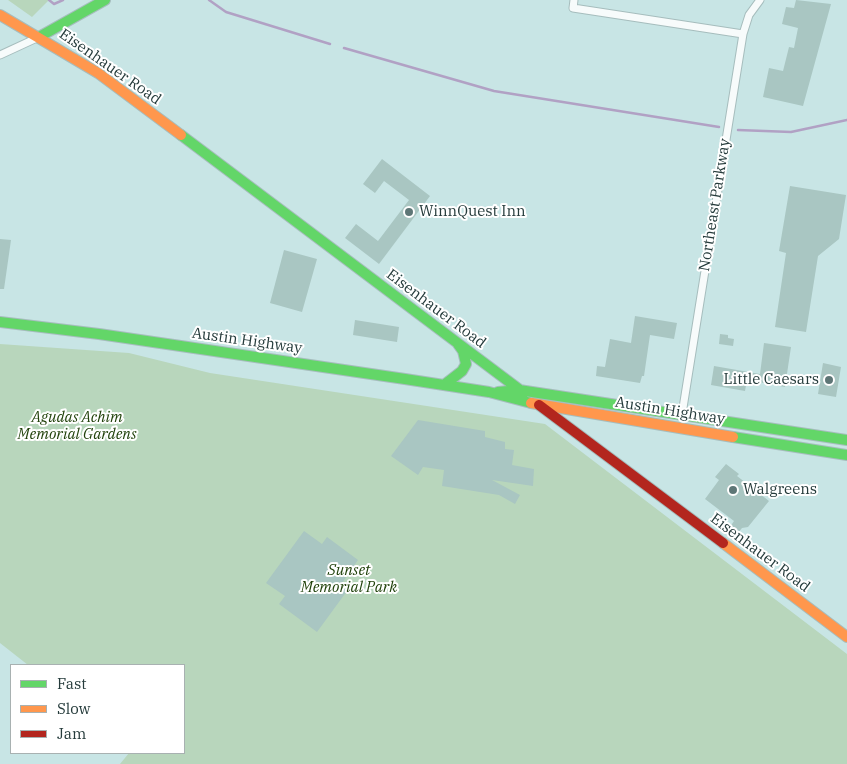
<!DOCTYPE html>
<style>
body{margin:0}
#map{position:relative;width:847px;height:764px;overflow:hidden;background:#c8e5e5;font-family:"IBM Plex Serif",serif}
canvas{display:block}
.legend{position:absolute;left:10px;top:664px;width:175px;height:90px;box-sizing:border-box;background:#fff;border:1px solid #a8b1b1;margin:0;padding:6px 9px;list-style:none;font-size:15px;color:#253b3b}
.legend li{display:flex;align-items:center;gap:10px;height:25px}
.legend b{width:25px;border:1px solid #a8b1b1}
</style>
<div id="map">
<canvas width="847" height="764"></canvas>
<ul class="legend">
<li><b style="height:6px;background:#63d668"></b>Fast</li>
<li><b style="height:6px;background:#ff974d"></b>Slow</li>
<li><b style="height:6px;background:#b3261e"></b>Jam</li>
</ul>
</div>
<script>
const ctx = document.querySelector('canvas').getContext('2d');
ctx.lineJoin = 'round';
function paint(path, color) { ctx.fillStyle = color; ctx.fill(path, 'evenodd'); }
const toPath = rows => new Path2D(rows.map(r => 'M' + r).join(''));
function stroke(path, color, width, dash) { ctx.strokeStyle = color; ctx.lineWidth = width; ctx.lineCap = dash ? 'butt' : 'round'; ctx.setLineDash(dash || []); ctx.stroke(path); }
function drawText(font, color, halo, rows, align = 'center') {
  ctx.font = font + ' "IBM Plex Serif",serif'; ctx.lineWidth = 4; ctx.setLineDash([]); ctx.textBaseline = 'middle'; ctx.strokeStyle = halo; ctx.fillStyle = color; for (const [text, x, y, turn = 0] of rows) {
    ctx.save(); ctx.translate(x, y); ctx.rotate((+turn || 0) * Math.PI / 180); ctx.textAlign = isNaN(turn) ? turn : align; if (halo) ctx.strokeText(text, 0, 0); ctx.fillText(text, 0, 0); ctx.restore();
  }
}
const green = toPath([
 [8,0,49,0,32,17],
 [0,344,129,353,210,373,545,424,847,654,847,764,120,764,129,753,184,753,184,665,28,665,0,643]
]);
const stream = toPath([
 [49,0,54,4,63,0],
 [209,0,226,12,330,44],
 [344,48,494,91,719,127],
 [738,130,791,132,847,120]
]);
const building = toPath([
 [796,0,831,4,803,106,763,97,769,68,783,71,789,47,794,48,798,28,782,24,786,7,794,8],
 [382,159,430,196,379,264,345,238,356,224,378,241,409,200,384,181,375,193,363,184],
 [790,186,846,195,839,239,818,256,806,332,775,327,786,253,779,251],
 [0,239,11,240,4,289,0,289],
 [284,250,317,259,302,312,270,303],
 [635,316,677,323,674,339,650,335,644,376,642,376,640,383,596,376,597,366,605,367,610,339,631,343],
 [355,320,399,327,397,342,353,335],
 [720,334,728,335,728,338,734,339,733,346,719,344],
 [764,343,791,347,785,387,747,380,745,391,711,385,714,366,760,374],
 [823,363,841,367,836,397,818,394],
 [418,420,485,431,485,437,505,442,505,449,514,450,512,465,534,469,533,486,492,480,520,495,515,504,499,495,442,486,444,470,423,467,418,475,391,456],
 [726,464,739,474,737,476,769,501,748,527,742,528,738,533,730,527,734,521,705,499,719,480,715,477],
 [304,531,322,544,327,537,358,560,340,586,347,591,317,632,279,604,285,596,266,583]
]);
const street = toPath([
 [574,0,573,8,743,34],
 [0,55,39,37],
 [682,414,743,34,749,15,760,0]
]);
const fast = toPath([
 [39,37,105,0],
 [181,135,524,393],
 [0,322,99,334,405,379,489,392,531,403],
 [444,385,462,371,466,364,463,351,458,344],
 [498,392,519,390,847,440],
 [733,437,847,455]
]);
const slow = toPath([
 [0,15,98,73,181,135],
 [531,403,733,437],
 [723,543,847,637]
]);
const jam = toPath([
 [539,405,723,543]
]);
const markers = [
 [409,212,5,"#5e7676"],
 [829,380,5,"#5e7676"],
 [733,490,5,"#5e7676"]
];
const streetNames = [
 ["Eisenhauer Road",110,67,35],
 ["Northeast Parkway",715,205,-81],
 ["Eisenhauer Road",436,309,37],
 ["Austin Highway",247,341,8],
 ["Austin Highway",670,411,9],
 ["Eisenhauer Road",760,553,37]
];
const poiNames = [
 ["WinnQuest Inn",419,212],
 ["Little Caesars",819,380,"right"],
 ["Walgreens",743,490]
];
const parkNames = [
 ["Agudas Achim",77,418],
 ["Memorial Gardens",77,435],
 ["Sunset",349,571],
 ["Memorial Park",349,588]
];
paint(green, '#b8d6bc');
stroke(stream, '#b1a1c4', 2.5);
paint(building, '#a9c6c2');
stroke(street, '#a6bdbd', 9);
stroke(fast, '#a6bdbd', 12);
stroke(slow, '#a6bdbd', 12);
stroke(jam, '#a6bdbd', 12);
stroke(street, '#f7fbfb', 7);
stroke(fast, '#63d668', 10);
stroke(slow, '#ff974d', 10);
stroke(jam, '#b3261e', 10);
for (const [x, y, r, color] of markers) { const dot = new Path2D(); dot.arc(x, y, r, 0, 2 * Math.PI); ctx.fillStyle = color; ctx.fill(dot); stroke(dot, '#fff', 2); }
drawText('15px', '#253b3b', '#fff', streetNames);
drawText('15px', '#253b3b', '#fff', poiNames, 'left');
drawText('italic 15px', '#20410a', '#fff', parkNames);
</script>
